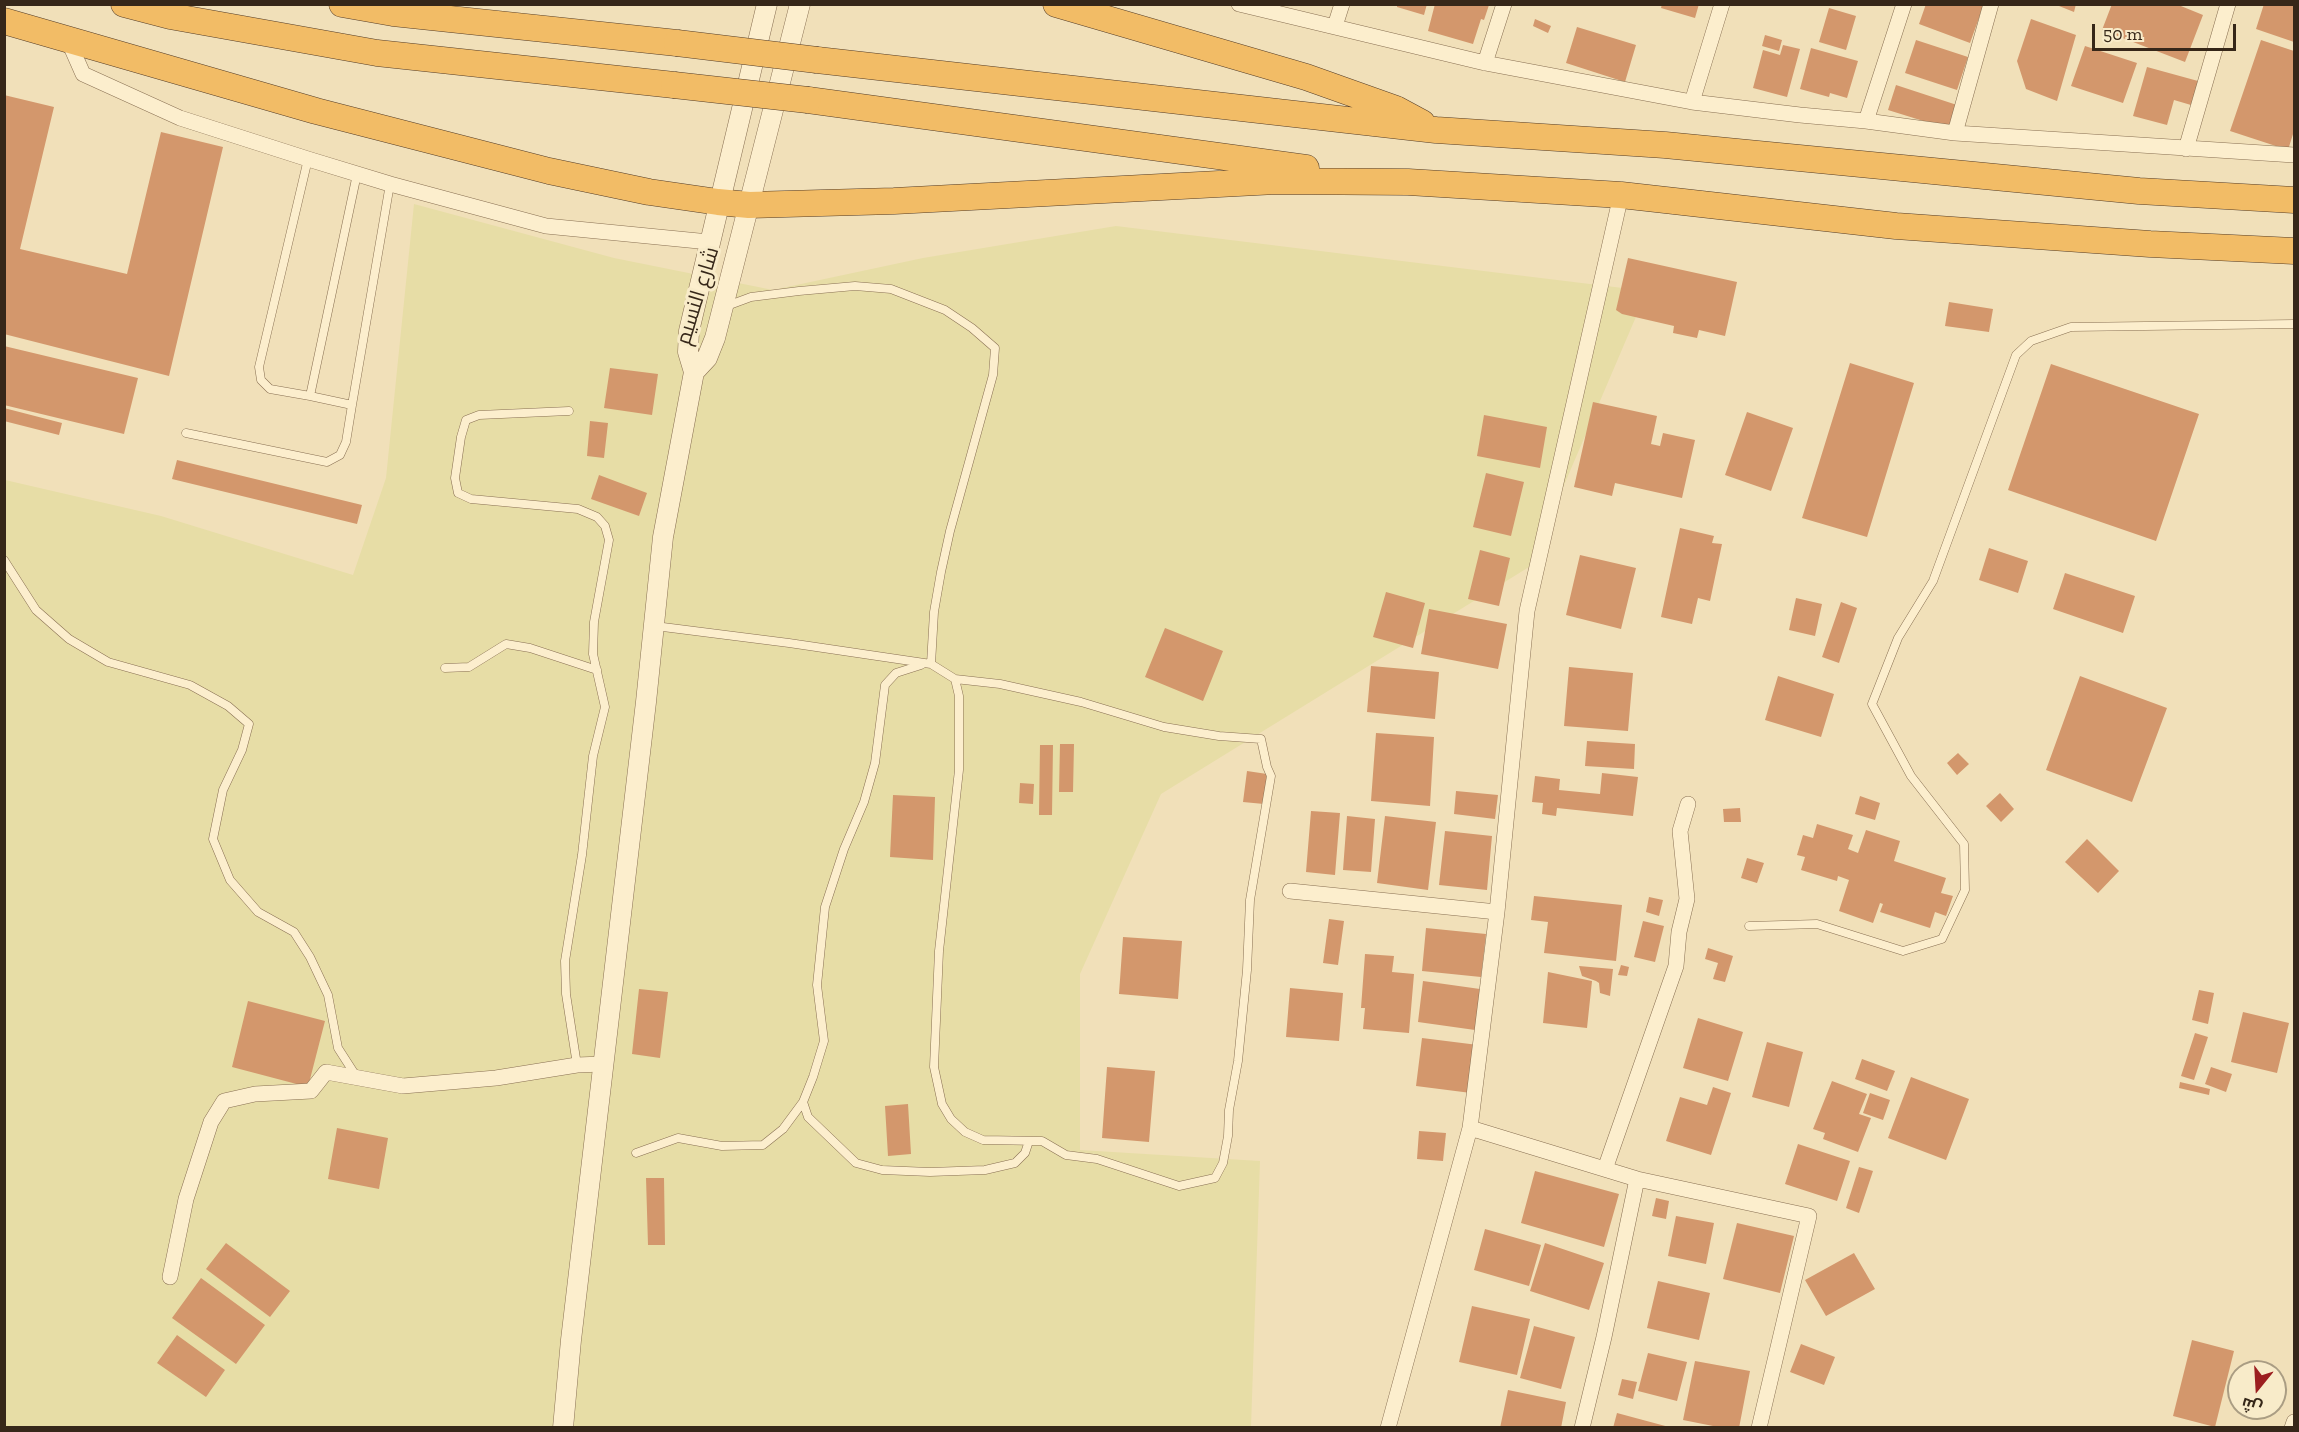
<!DOCTYPE html>
<meta charset="utf-8">
<style>
body{margin:0}
#map{position:relative;width:2299px;height:1432px;overflow:hidden;background:#f1e0b9;font-family:"Zilla Slab",Cairo,serif}
canvas{display:block}
.frame{position:absolute;inset:0;border:6px solid #362719;pointer-events:none}
.north{position:absolute;left:2227px;top:1360px;width:60px;height:60px;box-sizing:border-box;background:#f8ebc9;border:2px solid #aa9d83;border-radius:50%;rotate:198deg;font-size:16px;font-weight:700;line-height:24px;text-align:center;color:#362719}
.north::after{content:'';display:block;margin:auto;width:21px;height:27px;background:#9c1e1f;clip-path:polygon(50% 0,100% 100%,50% 72%,0 100%)}
.scale{position:absolute;left:2092px;top:24px;width:144px;height:27px;box-sizing:border-box;border:3px solid #362719;border-top:0;padding-left:8px;font-size:18px;line-height:21px;white-space:nowrap;color:#362719;-webkit-text-stroke:4px #f8ebc9;paint-order:stroke}
</style>
<div id="map">
<canvas width="2299" height="1432"></canvas>
<div class="frame"></div>
<div class="north">ش</div>
<div class="scale">50 m</div>
</div>
<script>
const ctx = document.querySelector('canvas').getContext('2d');
ctx.lineJoin = 'round';
function paint(path, color) { ctx.fillStyle = color; ctx.fill(path, 'evenodd'); }
const toPath = rows => new Path2D(rows.map(r => 'M' + r).join(''));
function stroke(path, color, width, dash) { ctx.strokeStyle = color; ctx.lineWidth = width; ctx.lineCap = dash ? 'butt' : 'round'; ctx.setLineDash(dash || []); ctx.stroke(path); }
function drawText(font, color, halo, rows, align = 'center') {
  ctx.font = font + ' "Zilla Slab",Cairo,serif'; ctx.lineWidth = 6; ctx.setLineDash([]); ctx.textBaseline = 'middle'; ctx.strokeStyle = halo; ctx.fillStyle = color; for (const [text, x, y, turn = 0] of rows) {
    ctx.save(); ctx.translate(x, y); ctx.rotate((+turn || 0) * Math.PI / 180); ctx.textAlign = isNaN(turn) ? turn : align; if (halo) ctx.strokeText(text, 0, 0); ctx.fillText(text, 0, 0); ctx.restore();
  }
}
const farmland = toPath([
 [414,204,614,258,773,290,923,258,1116,226,1647,291,1529,567,1161,794,1080,974,1080,1150,1260,1161,1251,1427,5,1428,5,480,161,516,353,575,386,478]
]);
const building = toPath([
 [1397,4,1427,4,1424,15,1397,7],
 [1435,4,1489,5,1484,20,1481,19,1473,44,1428,31],
 [1662,4,1699,4,1695,18,1661,8],
 [1926,4,1984,4,1970,43,1919,24],
 [2054,4,2076,4,2074,12],
 [2112,4,2176,4,2203,15,2185,62,2102,30],
 [2264,4,2294,4,2294,42,2256,29],
 [1829,8,1856,16,1846,50,1819,42],
 [1535,19,1551,26,1548,33,1533,26],
 [2031,19,2076,35,2057,101,2026,89,2017,61],
 [1577,27,1636,45,1625,82,1566,63],
 [1765,35,1782,40,1779,51,1762,46],
 [1916,40,1968,57,1957,90,1905,73],
 [2261,40,2294,51,2294,131,2288,150,2230,131],
 [1783,45,1800,49,1787,97,1753,88,1763,50,1780,55],
 [2085,46,2137,63,2123,103,2071,86],
 [1811,48,1858,61,1847,98,1830,93,1829,97,1800,89],
 [2147,67,2198,81,2191,105,2174,100,2167,125,2133,116],
 [1896,85,1957,105,1949,129,1888,110],
 [4,95,54,107,20,249,127,274,161,132,223,147,169,376,4,334],
 [1628,258,1737,282,1725,336,1699,330,1697,338,1673,333,1674,326,1622,314,1616,310],
 [1949,302,1993,309,1989,332,1945,326],
 [4,346,138,378,124,434,4,405],
 [1850,363,1914,383,1867,537,1802,518],
 [2051,364,2199,414,2156,541,2008,490],
 [610,368,658,374,652,415,604,408],
 [1593,402,1657,416,1651,444,1660,446,1663,433,1695,440,1682,498,1615,483,1612,496,1574,487],
 [4,408,62,423,59,435,4,421],
 [1747,412,1793,428,1771,491,1725,475],
 [1484,415,1547,427,1540,468,1477,456],
 [590,421,608,423,604,458,587,456],
 [177,460,362,505,357,524,172,479],
 [1486,473,1524,482,1511,536,1473,527],
 [599,475,647,493,639,516,591,499],
 [1680,528,1714,536,1712,543,1722,544,1710,601,1698,598,1692,624,1661,617],
 [1989,548,2028,561,2018,593,1979,580],
 [1480,550,1510,558,1499,606,1468,599],
 [1580,555,1636,568,1621,629,1566,615],
 [2065,573,2135,596,2123,633,2053,609],
 [1386,592,1425,603,1413,648,1373,637],
 [1796,598,1822,604,1815,636,1789,630],
 [1841,602,1857,608,1839,663,1822,657],
 [1429,609,1507,624,1498,669,1421,654],
 [1165,628,1223,651,1203,701,1145,677],
 [1371,666,1439,672,1435,719,1367,712],
 [1569,667,1633,673,1628,731,1564,726],
 [1778,676,1834,694,1821,737,1765,720],
 [2080,676,2167,708,2132,802,2046,770],
 [1376,733,1434,737,1430,806,1371,801],
 [1587,741,1635,744,1634,769,1585,766],
 [1060,744,1074,744,1073,792,1059,792],
 [1040,745,1053,745,1052,815,1039,815],
 [1958,753,1969,764,1957,775,1947,763],
 [1247,771,1267,774,1264,804,1243,802],
 [1602,773,1638,777,1633,816,1557,808,1556,816,1542,814,1543,803,1532,802,1535,776,1560,779,1559,790,1600,794],
 [1020,783,1034,784,1033,804,1019,803],
 [1456,791,1498,795,1495,819,1454,814],
 [2000,793,2014,809,2001,822,1986,806],
 [893,795,935,797,933,860,890,857],
 [1860,796,1880,803,1875,820,1855,814],
 [1740,808,1741,822,1724,822,1723,809],
 [1311,811,1340,813,1335,875,1306,872],
 [1347,816,1375,819,1371,872,1343,870],
 [1385,816,1436,822,1428,890,1377,883],
 [1817,824,1853,835,1848,849,1858,853,1866,830,1900,841,1894,861,1946,878,1941,893,1953,896,1946,916,1935,912,1930,928,1880,912,1883,904,1880,903,1873,923,1839,911,1849,880,1838,876,1837,881,1801,870,1805,857,1797,855,1803,835,1813,838],
 [1445,831,1492,836,1487,890,1439,885],
 [2087,839,2119,871,2098,893,2065,862],
 [1747,858,1764,863,1757,883,1741,878],
 [1534,896,1622,905,1616,961,1544,953,1548,922,1531,920],
 [1649,897,1663,900,1659,916,1646,912],
 [1329,919,1344,921,1338,965,1323,963],
 [1643,921,1664,926,1655,962,1634,957],
 [1426,928,1486,934,1481,977,1422,971],
 [1123,937,1182,941,1178,999,1119,994],
 [1708,948,1733,956,1725,982,1713,979,1718,963,1705,959],
 [1365,954,1394,956,1392,972,1414,974,1409,1033,1363,1029,1365,1008,1361,1008],
 [1621,965,1629,967,1627,976,1618,975],
 [1579,966,1613,969,1610,996,1600,993,1599,983,1596,981,1582,976],
 [1548,972,1592,981,1587,1028,1543,1023],
 [1423,981,1480,989,1475,1030,1418,1022],
 [1290,988,1343,993,1339,1041,1286,1037],
 [639,989,668,992,660,1058,632,1054],
 [2199,990,2214,993,2208,1024,2192,1020],
 [248,1001,325,1021,308,1087,232,1067],
 [2243,1012,2289,1023,2277,1073,2231,1062],
 [1698,1018,1743,1032,1728,1081,1683,1068],
 [2195,1033,2208,1037,2194,1080,2181,1076],
 [1422,1038,1478,1045,1471,1093,1416,1086],
 [1767,1042,1803,1052,1789,1107,1752,1097],
 [1862,1059,1895,1071,1887,1091,1855,1079],
 [1107,1067,1155,1071,1149,1142,1102,1138],
 [2211,1067,2232,1074,2226,1092,2205,1084],
 [1911,1077,1969,1099,1946,1160,1888,1138],
 [1832,1081,1867,1094,1859,1114,1871,1118,1858,1152,1823,1139,1825,1133,1813,1129],
 [2180,1082,2210,1089,2209,1095,2179,1088],
 [1713,1087,1731,1093,1711,1155,1666,1141,1680,1097,1707,1105],
 [1870,1093,1890,1100,1883,1120,1863,1113],
 [908,1104,911,1154,888,1156,885,1106],
 [337,1128,388,1138,379,1189,328,1179],
 [1419,1131,1446,1133,1443,1161,1417,1159],
 [1798,1144,1850,1161,1837,1201,1785,1184],
 [1859,1167,1873,1171,1859,1213,1846,1208],
 [1535,1171,1619,1194,1604,1247,1521,1223],
 [646,1178,664,1178,665,1245,648,1245],
 [1656,1198,1669,1201,1666,1219,1652,1216],
 [1676,1216,1714,1223,1706,1264,1668,1256],
 [1737,1223,1794,1236,1780,1293,1723,1279],
 [1485,1229,1541,1245,1529,1286,1474,1270],
 [226,1243,290,1291,270,1317,206,1269],
 [1545,1243,1604,1263,1589,1310,1530,1291],
 [1854,1253,1875,1289,1826,1316,1805,1280],
 [201,1278,265,1325,236,1364,172,1318],
 [1658,1281,1710,1293,1699,1340,1647,1328],
 [1472,1306,1530,1319,1517,1375,1459,1362],
 [1534,1326,1575,1337,1561,1389,1520,1378],
 [177,1335,225,1370,206,1397,157,1363],
 [2192,1340,2234,1351,2215,1427,2173,1416],
 [1801,1344,1835,1357,1824,1385,1790,1372],
 [1648,1353,1687,1362,1677,1401,1638,1391],
 [1695,1361,1750,1371,1739,1428,1723,1428,1683,1420],
 [1622,1379,1637,1382,1633,1399,1618,1395],
 [1508,1390,1566,1402,1561,1428,1500,1428],
 [1617,1413,1669,1427,1669,1428,1613,1428]
]);
const service = toPath([
 [308,159,259,367,261,380,270,389,310,396,357,174],
 [724,307,751,297,799,291,855,286,891,289,945,310,972,328,995,348,993,375,950,531,941,572,934,612,931,664],
 [352,405,390,184],
 [569,411,479,415,466,420,461,437,455,478,458,493,471,499,578,509,597,517,605,526,609,540,594,622,593,654,605,707,593,756,582,855,565,961,566,994,577,1065],
 [186,433,327,462,340,455,346,442,352,405,310,396],
 [4,560,36,610,69,639,108,662,190,685,228,706,249,724,242,750,223,790,213,839,230,880,258,912,294,932,310,957,328,995,338,1048,356,1076],
 [655,626,789,643,931,664,955,679,959,696,959,770,939,951,934,1067,942,1104,951,1119,965,1132,983,1140,1042,1141,1066,1155,1097,1159,1179,1186,1215,1178,1223,1163,1228,1136,1229,1110,1238,1061,1247,970,1250,900,1271,776,1267,767,1261,739,1219,736,1164,727,1081,702,1000,684,955,679],
 [445,668,469,667,506,644,530,648,597,670],
 [1749,926,1817,924,1903,951,1942,939,1965,890,1964,844,1911,776,1872,704,1898,638,1933,581,2016,355,2031,341,2071,327,2294,324],
 [803,1102,808,1117,856,1163,882,1170,930,1172,985,1170,1015,1163,1025,1153,1029,1141],
 [636,1153,678,1138,722,1146,763,1145,783,1129,803,1102,813,1077,824,1041,817,985,825,907,844,849,864,802,875,763,885,685,896,673,921,665]
]);
const minor = toPath([
 [1239,4,1485,63,1692,102,1800,115,1866,121,1955,133,2294,155],
 [1335,26,1342,4],
 [68,40,83,74,180,118,308,159,390,184,546,226,709,242],
 [1485,63,1504,4],
 [1692,102,1722,4],
 [1866,121,1904,4],
 [1955,133,1991,4],
 [2186,149,2228,4],
 [1290,891,1497,912],
 [1470,1128,1637,1179,1809,1216,1759,1428],
 [1605,1169,1676,966,1679,932,1687,899,1680,831,1688,804],
 [170,1277,186,1199,211,1122,224,1101,255,1094,311,1091,326,1072,403,1086,496,1078,577,1065,603,1064],
 [1388,1428,1470,1128,1497,912,1527,611,1621,195],
 [1582,1428,1604,1337,1637,1179],
 [2292,1428,2294,1422]
]);
const tertiary = toPath([
 [694,372,707,358,715,338,800,4],
 [563,1428,571,1340,646,702,663,537,694,372,688,352,689,331,767,4]
]);
const trunk = toPath([
 [124,4,170,16,377,53,674,85],
 [342,4,393,13,677,43],
 [1056,4,1306,77,1396,109,1422,123],
 [4,21,316,111,549,171,649,192,718,202,749,205,894,201,1276,181,1408,182,1621,195,1896,226,2150,244,2294,251],
 [817,60,1436,130,1665,145,2139,191,2294,200],
 [808,100,1306,168]
]);
const trunkBridge = toPath([
 [677,43,817,60],
 [674,85,808,100]
]);
const streetNames = [
 ["شارع النسيم",698,296,-73]
];
paint(farmland, '#e7dda6');
paint(building, '#d3976c');
stroke(service, '#897053', 9);
stroke(minor, '#897053', 16);
stroke(tertiary, '#897053', 21);
stroke(trunk, '#553d28', 27);
stroke(service, '#fceecd', 8);
stroke(minor, '#fceecd', 15);
stroke(tertiary, '#fceecd', 20);
stroke(trunk, '#f2bc66', 26);
stroke(trunkBridge, '#553d28', 27, []);
stroke(trunkBridge, '#f2bc66', 26);
drawText('21px', '#362719', '#f8ebc9', streetNames);
</script>
